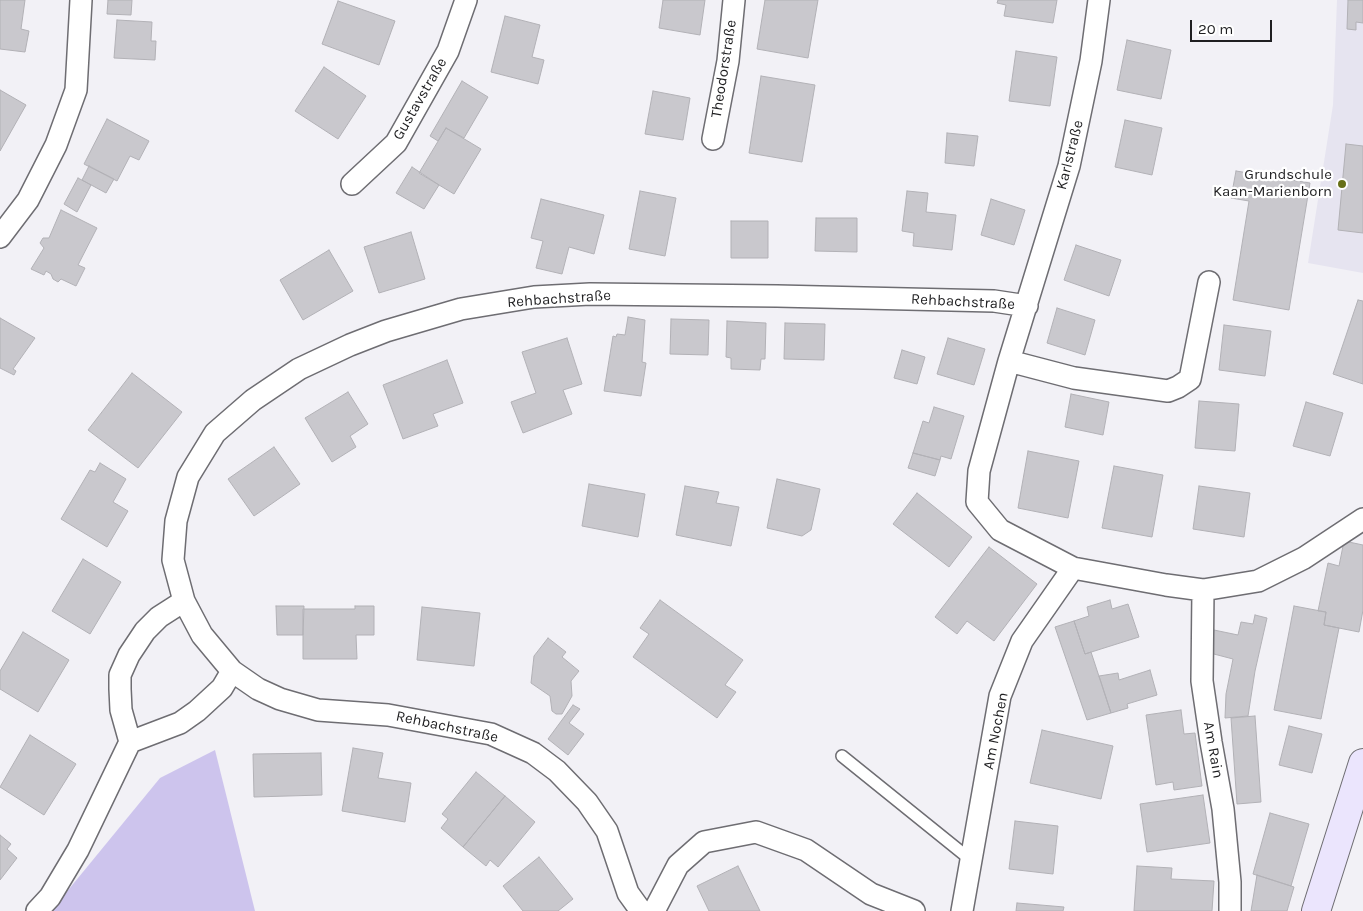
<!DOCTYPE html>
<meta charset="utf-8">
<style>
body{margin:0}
#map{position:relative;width:1363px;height:911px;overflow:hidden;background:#f2f1f6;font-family:Karla,sans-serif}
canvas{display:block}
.scale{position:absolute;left:1190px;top:20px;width:82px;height:22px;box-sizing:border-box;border:2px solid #1f1f21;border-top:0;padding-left:6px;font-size:15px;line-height:18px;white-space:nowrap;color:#1f1f21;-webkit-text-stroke:4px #fff;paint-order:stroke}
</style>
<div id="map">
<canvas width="1363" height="911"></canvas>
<div class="scale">20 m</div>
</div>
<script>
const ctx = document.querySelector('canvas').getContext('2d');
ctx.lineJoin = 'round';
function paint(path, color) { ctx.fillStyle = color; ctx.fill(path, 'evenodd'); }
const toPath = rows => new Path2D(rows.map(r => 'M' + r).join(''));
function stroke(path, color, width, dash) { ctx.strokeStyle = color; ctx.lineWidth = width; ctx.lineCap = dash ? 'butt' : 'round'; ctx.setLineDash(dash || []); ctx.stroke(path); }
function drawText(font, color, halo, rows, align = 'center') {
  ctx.font = font + ' Karla,sans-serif'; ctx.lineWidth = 4.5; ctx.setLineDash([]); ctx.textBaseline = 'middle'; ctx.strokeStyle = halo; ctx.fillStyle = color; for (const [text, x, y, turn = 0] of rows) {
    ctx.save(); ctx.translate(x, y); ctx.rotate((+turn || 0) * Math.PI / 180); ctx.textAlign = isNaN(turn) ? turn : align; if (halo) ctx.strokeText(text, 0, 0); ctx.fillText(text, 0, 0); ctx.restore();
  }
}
const built = toPath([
 [1337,0,1363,0,1363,273,1308,263,1333,105]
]);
const green = toPath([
 [215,750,255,911,51,911,160,778]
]);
const building = toPath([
 [0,0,25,0,21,29,29,31,25,52,0,49,0,0],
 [108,0,132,0,131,15,107,14,108,0],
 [663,0,705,0,700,35,659,28,663,0],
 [765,0,818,0,808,58,757,49,765,0],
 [998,0,1057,0,1053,23,1004,16,1006,5,997,3,998,0],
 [1348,0,1363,0,1363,23,1356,22,1356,30,1347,29,1348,0],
 [338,1,395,21,379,65,322,44,338,1],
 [505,16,540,25,532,57,544,60,538,84,491,72,505,16],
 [117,20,152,22,151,41,156,41,155,60,114,58,117,20],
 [1127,40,1171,50,1161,99,1117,90,1127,40],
 [1016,51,1057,57,1050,106,1009,101,1016,51],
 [324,67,366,96,338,139,295,111,324,67],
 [761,76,815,85,802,162,749,153,761,76],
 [462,81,488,97,464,138,446,128,438,141,430,136,462,81],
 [0,90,26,105,0,151,0,90],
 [653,91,690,98,683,140,645,134,653,91],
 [107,119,149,141,139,160,130,156,117,181,84,164,107,119],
 [1125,120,1162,128,1152,175,1115,167,1125,120],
 [446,128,481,149,454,194,419,173,446,128],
 [947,133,978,136,974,166,945,163,947,133],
 [1346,144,1363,146,1363,233,1338,230,1346,144],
 [89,166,114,179,106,193,82,180,89,166],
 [412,167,439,185,424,209,396,193,412,167],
 [1236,171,1310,183,1289,310,1233,300,1249,201,1231,198,1236,171],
 [78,178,91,185,77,212,64,204,78,178],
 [640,191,676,198,665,256,629,249,640,191],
 [907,191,928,193,926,212,956,215,952,250,913,246,914,233,902,231,907,191],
 [541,199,604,215,594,254,569,247,562,274,536,268,543,241,531,238,541,199],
 [991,199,1025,210,1014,245,981,235,991,199],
 [61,210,97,228,78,265,85,268,76,286,61,279,58,282,53,279,51,274,46,271,44,275,31,269,44,248,40,243,43,238,49,238,61,210],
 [816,218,857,218,857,252,815,251,816,218],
 [731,221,768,221,768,258,731,258,731,221],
 [411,232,425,279,379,293,364,247,411,232],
 [1076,245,1121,260,1109,296,1064,280,1076,245],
 [329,250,353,291,303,320,280,280,329,250],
 [1358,300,1363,301,1363,384,1333,374,1358,300],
 [1057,308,1095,320,1085,355,1047,343,1057,308],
 [628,317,645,320,642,362,646,363,641,396,604,391,613,336,616,337,617,334,625,335,628,317],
 [0,318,35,338,13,369,16,371,14,375,0,368,0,318],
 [671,319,709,320,708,355,670,354,671,319],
 [727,321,766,323,765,359,761,359,760,370,731,369,731,358,726,357,727,321],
 [785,323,825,324,824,360,784,359,785,323],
 [1224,325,1271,331,1265,376,1219,370,1224,325],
 [567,338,582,384,563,390,572,414,523,433,511,402,536,393,522,352,567,338],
 [948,338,985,349,974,385,937,374,948,338],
 [902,350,925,357,917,384,894,378,902,350],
 [447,360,463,403,433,414,438,426,403,439,383,385,447,360],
 [132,373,182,412,138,468,88,430,132,373],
 [348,392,368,424,350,436,356,447,332,462,305,418,348,392],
 [1071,394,1109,402,1103,435,1065,427,1071,394],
 [1199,401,1239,404,1235,451,1195,448,1199,401],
 [1306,402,1343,413,1330,456,1293,446,1306,402],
 [934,407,964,416,951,459,941,456,940,460,913,453,923,421,929,423,934,407],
 [274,447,300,484,254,516,228,479,274,447],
 [1028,451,1079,461,1068,518,1018,508,1028,451],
 [913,453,940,460,935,476,908,468,913,453],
 [100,463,126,479,113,502,128,511,107,547,61,519,90,470,95,472,100,463],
 [1114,466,1163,475,1152,537,1102,528,1114,466],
 [777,479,820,489,811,530,802,536,767,528,777,479],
 [589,484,645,494,638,537,582,526,589,484],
 [685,486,719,492,716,503,739,507,731,546,676,535,685,486],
 [1199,486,1250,493,1244,537,1193,529,1199,486],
 [917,493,972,537,949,567,893,524,917,493],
 [1344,541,1363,545,1363,610,1359,632,1324,625,1326,612,1318,611,1328,563,1339,566,1344,541],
 [989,547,1037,584,994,641,967,621,957,634,935,617,989,547],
 [83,559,121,582,90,634,52,611,83,559],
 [660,600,743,660,725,685,736,692,717,718,633,657,649,634,640,628,660,600],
 [1110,600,1112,609,1128,604,1139,637,1085,654,1074,621,1089,616,1087,607,1110,600],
 [276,606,304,606,303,635,277,635,276,606],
 [355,606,374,606,374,635,356,635,357,659,303,659,303,609,355,609,355,606],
 [1294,606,1326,612,1324,625,1339,628,1321,719,1274,710,1294,606],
 [422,607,480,613,474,666,417,660,422,607],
 [1255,615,1267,618,1255,671,1248,716,1225,718,1226,694,1233,659,1210,653,1214,630,1238,635,1241,622,1253,624,1255,615],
 [1074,621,1085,654,1091,652,1111,713,1087,720,1055,627,1074,621],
 [23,632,69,660,38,712,0,689,0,671,23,632],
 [548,638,566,652,562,657,579,671,571,681,572,696,562,714,556,714,552,711,550,696,531,683,534,656,548,638],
 [1150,670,1157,695,1127,704,1128,708,1111,713,1099,676,1118,673,1119,680,1150,670],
 [573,705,580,709,569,723,584,734,568,755,548,739,573,705],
 [1181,710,1184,734,1195,733,1202,786,1174,790,1173,782,1156,785,1146,715,1181,710],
 [1255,716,1261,802,1237,804,1231,718,1255,716],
 [1289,726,1322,734,1312,773,1279,765,1289,726],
 [1042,730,1113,746,1101,799,1030,783,1042,730],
 [30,735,76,764,44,815,0,787,30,735],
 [353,748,383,753,378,778,411,783,405,822,342,811,353,748],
 [321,753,322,795,254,797,253,754,321,753],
 [476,772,505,796,463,847,441,828,448,819,442,814,476,772],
 [1203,795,1210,843,1147,852,1140,804,1203,795],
 [505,796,535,822,498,867,490,860,486,866,463,847,505,796],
 [1270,813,1309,824,1291,886,1253,874,1270,813],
 [1015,821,1058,826,1053,874,1009,869,1015,821],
 [0,835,11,844,7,849,17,858,0,880,0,835],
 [539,857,573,899,558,911,523,911,503,886,539,857],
 [738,866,760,911,709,911,697,886,738,866],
 [1137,866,1172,868,1171,879,1214,881,1212,911,1134,911,1137,866],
 [1257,875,1294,887,1287,911,1251,911,1257,875],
 [1017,903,1064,907,1063,911,1016,911,1017,903]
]);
const lane = toPath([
 [842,756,971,860]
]);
const street = toPath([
 [1099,0,1091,61,1069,166,1009,361,979,471,977,502,1000,530,1073,568,1166,585,1203,590,1258,581,1304,558,1363,519],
 [713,139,728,61,734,0],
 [352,184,396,143,448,51,466,0],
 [0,237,28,200,56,145,76,90,81,0],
 [1009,361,1074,378,1168,391,1178,387,1190,379,1209,282],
 [1203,590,1202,681,1211,742,1223,809,1230,882,1230,911],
 [130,742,180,723,197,711,222,688,232,671],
 [37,911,50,897,78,850,130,742,121,710,120,689,120,675,129,655,145,631,159,617,184,601],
 [641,911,628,893,607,831,587,802,557,771,533,753,491,734,388,715,318,710,280,699,258,689,232,671,202,635,184,601,173,560,176,521,188,477,215,433,253,400,299,369,350,345,386,331,461,309,534,297,590,294,777,296,994,301,1027,306],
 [654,911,678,865,704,842,756,832,806,850,871,894,914,911],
 [962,911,1000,696,1022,641,1073,568]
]);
const secondary = toPath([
 [1316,911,1363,763]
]);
const markers = [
 [1342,184,5,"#666f17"]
];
const streetNames = [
 ["Theodorstraße",724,69,-81],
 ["Gustavstraße",420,99,-60],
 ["Karlstraße",1070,155,-76],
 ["Rehbachstraße",559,299,-4],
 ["Rehbachstraße",963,302,3],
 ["Rehbachstraße",447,727,12],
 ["Am Nochen",996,731,-79],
 ["Am Rain",1213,750,80]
];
const poiNames = [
 ["Grundschule",1332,175],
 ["Kaan-Marienborn",1332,192]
];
paint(built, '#e6e4f0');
paint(green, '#cdc4ed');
paint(building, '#c9c8cd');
stroke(building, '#b2b1b6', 1);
stroke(lane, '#6e6d72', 14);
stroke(street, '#6e6d72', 24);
stroke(secondary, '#6e6d72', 30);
stroke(lane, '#fff', 11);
stroke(street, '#fff', 21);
stroke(secondary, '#ebe5fd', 28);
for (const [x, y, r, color] of markers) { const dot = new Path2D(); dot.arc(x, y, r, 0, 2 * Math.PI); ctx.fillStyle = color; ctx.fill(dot); stroke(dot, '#fff', 2); }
drawText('15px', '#1f1f21', '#fff', streetNames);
drawText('15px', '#1f1f21', '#fff', poiNames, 'right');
</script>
